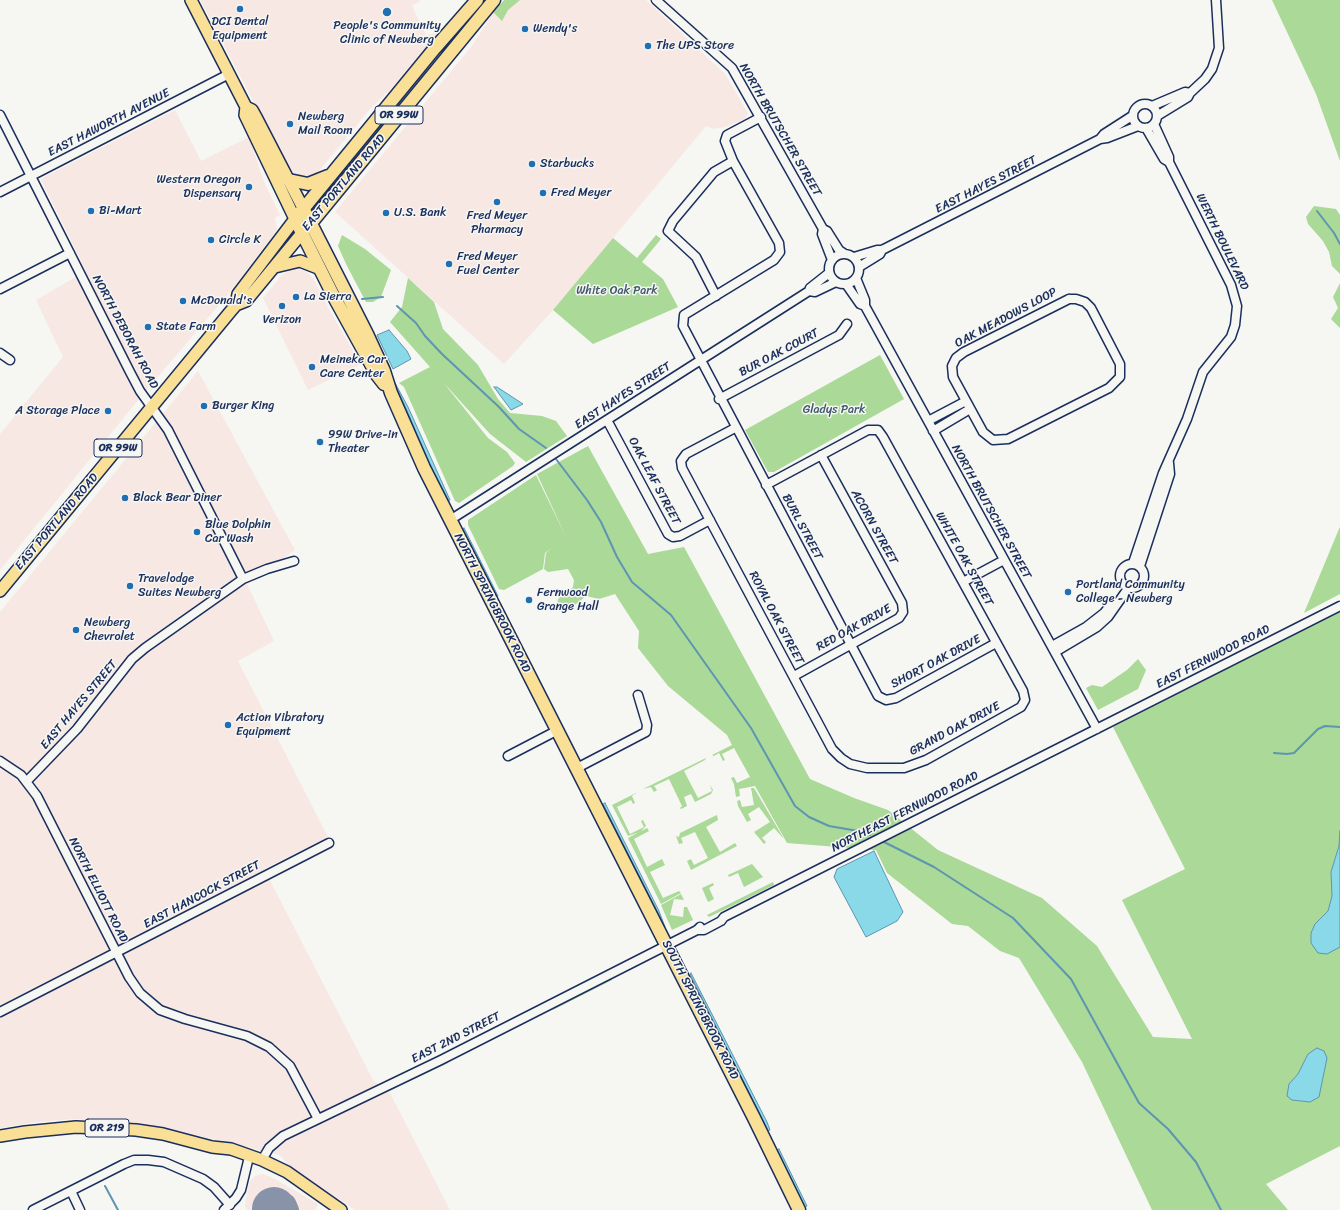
<!DOCTYPE html>
<style>
body{margin:0}
canvas{display:block;background:#f6f6f2}
</style>
<canvas width="1340" height="1210"></canvas>
<script>
const ctx = document.querySelector('canvas').getContext('2d');
ctx.lineJoin = 'round';
function paint(path, color) { ctx.fillStyle = color; ctx.fill(path, 'evenodd'); }
const toPath = rows => new Path2D(rows.map(r => 'M' + r).join(''));
function stroke(path, color, width, dash) { ctx.strokeStyle = color; ctx.lineWidth = width; ctx.lineCap = dash ? 'butt' : 'round'; ctx.setLineDash(dash || []); ctx.stroke(path); }
function drawText(font, color, halo, rows, align = 'center') {
  ctx.font = font + ' Sriracha,sans-serif'; ctx.lineWidth = 3; ctx.setLineDash([]); ctx.textBaseline = 'middle'; ctx.strokeStyle = halo; ctx.fillStyle = color; for (const [text, x, y, turn = 0] of rows) {
    ctx.save(); ctx.translate(x, y); ctx.rotate((+turn || 0) * Math.PI / 180); ctx.textAlign = isNaN(turn) ? turn : align; if (halo) ctx.strokeText(text, 0, 0); ctx.fillText(text, 0, 0); ctx.restore();
  }
}
const built = toPath([
 [200,0,421,0,412,6,426,35,435,33,437,35,395,85,370,109,318,172,311,177,302,177,293,172,287,165],
 [505,0,646,0,725,74,748,113,745,119,725,127,714,129,706,126,553,310,504,364,335,212,472,46,495,10],
 [175,110,201,161,249,137,264,182,280,215,275,218,277,230,229,293,134,405,0,570,0,434,63,357,36,300,86,271,41,180,44,177],
 [294,268,305,271,313,278,331,313,361,364,308,390,263,298,282,275],
 [198,371,295,550,247,584,274,641,238,661,328,837,264,869,373,1080,390,1093,450,1210,355,1210,290,1167,280,1155,157,1126,114,1121,71,1119,30,1123,0,1128,0,612],
 [263,1174,275,1179,318,1204,315,1210,247,1210,245,1206,249,1183,255,1176]
]);
const green = toPath([
 [504,0,520,0,508,10,502,21,493,12],
 [1272,0,1340,0,1340,161,1316,94],
 [1314,206,1336,209,1340,215,1340,274,1332,266,1329,252,1323,241,1308,224,1306,217],
 [342,235,365,249,391,270,381,297,373,302,366,302,347,266,338,246],
 [656,235,661,239,642,262,663,279,678,307,593,344,553,310,613,238,637,258],
 [408,278,434,302,443,329,478,365,498,399,510,413,542,416,556,421,567,436,526,462,490,434,443,382,488,438,507,452,515,463,513,466,459,503,455,501,404,387,399,383,430,367,390,322,402,307],
 [1340,283,1340,328,1331,319,1338,308,1333,297],
 [880,355,904,399,774,472,768,472,745,430],
 [588,446,648,554,684,547,810,779,854,798,888,810,938,850,1042,898,1097,946,1153,1037,1192,1039,1122,900,1185,869,1113,727,1207,679,1205,677,1340,608,1340,1146,1266,1184,1288,1210,1152,1210,1082,1062,1019,958,1000,951,968,926,952,924,887,873,876,850,787,843,755,786,739,789,740,796,736,797,734,784,731,778,734,777,737,783,750,777,734,748,722,754,725,760,723,761,719,753,714,756,712,755,732,745,727,735,668,686,638,648,639,631,615,594,599,599,586,596,566,612,561,611,557,607,558,599,573,587,574,580,568,569,548,572,544,569,546,553,552,548,545,553,543,569,504,590,499,589,468,525,468,520,536,475,567,539,537,474],
 [1340,527,1340,594,1304,613,1339,529],
 [1138,659,1146,670,1138,689,1098,710,1086,688,1092,685,1102,687,1127,670],
 [706,758,705,760,684,771,698,798,712,791,710,785,713,790,711,794,695,802,691,794,684,797,687,806,681,809,680,808,682,806,669,779,654,786,657,790,654,792,651,787,643,789],
 [751,788,754,788,784,839,774,828,762,838,766,842,764,844,754,832,770,822,759,807,748,814,751,820,747,822,738,806,737,801,740,800,742,807,754,805],
 [638,792,632,796,635,803,633,804,631,800,617,807,630,834,644,827,641,821,643,820,646,826,640,832,628,836,612,805],
 [717,815,718,820,706,827,720,852,735,843,737,846,691,870,687,861,691,859,694,865,708,858,695,832,681,838,683,843,679,844,676,836,679,837,680,833],
 [647,828,649,831,634,839,647,867,662,859,665,865,650,872,663,898,679,891,681,893,661,904,628,838],
 [752,864,763,877,744,887,738,873,729,877,728,875],
 [773,882,774,885,732,906,709,917,707,915],
 [713,883,714,885,709,888,714,899,708,902,702,888],
 [681,894,684,900,674,899,670,915,683,917,684,907,687,907,693,920,672,930,661,905],
 [612,978,612,980,553,1010,553,1009],
 [446,1062,448,1063,389,1091,392,1088]
]);
const water = toPath([
 [389,330,407,351,411,359,393,369,377,335,389,330],
 [395,383,408,407,450,500,448,501,435,476,395,383],
 [494,387,497,387,523,404,511,410,494,387],
 [464,528,498,596,497,597,463,529,464,528],
 [605,803,659,911,665,927,603,804,605,803],
 [1340,831,1340,947,1327,954,1318,953,1311,943,1311,933,1315,924,1328,911,1332,896,1331,872,1339,846,1340,831],
 [874,851,903,912,897,921,866,937,834,877,837,869,874,851],
 [691,973,767,1122,770,1130,768,1131,690,974,691,973],
 [1317,1048,1324,1051,1327,1058,1319,1097,1310,1102,1292,1100,1287,1096,1289,1084,1298,1074,1308,1054,1317,1048],
 [779,1149,807,1206,805,1207,777,1150,779,1149]
]);
const stream = toPath([
 [1317,211,1334,233,1340,244],
 [362,299,383,297],
 [397,306,416,323,425,336,442,354,499,407,519,429,546,448],
 [556,459,587,500,601,522,617,557,632,582,671,615,751,728,795,806,809,817,829,826,864,832,870,835],
 [1274,753,1287,754,1294,753,1318,729,1325,726,1340,727],
 [884,842,934,867,1013,918,1071,979,1139,1103,1168,1129,1196,1162,1221,1210],
 [105,1186,118,1210]
]);
const taxiway = toPath([
 [274,1209,277,1204,284,1202,287,1203,290,1210]
]);
const runway = toPath([
 [274,1209,274,1210]
]);
const minor = toPath([
 [656,0,732,68,823,229,827,231,839,250,845,254],
 '1133 116a12 12 0 1 1 24 0a12 12 0 1 1-24 0Z',
 [1152,106,1185,92,1190,93],
 [0,115,130,372,140,391,168,430,243,579],
 [1157,116,1188,97,1190,93,1205,79,1212,69,1219,48,1216,0],
 [761,117,727,135,725,141,733,161,779,243,780,252,774,260,684,315,683,326,878,696,886,700,896,698,996,643],
 [1146,128,1164,159,1169,162],
 [1100,139,1104,134,1132,116],
 [0,192,229,74],
 [823,229,822,234,832,260],
 '829 269a15 15 0 1 1 30 0a15 15 0 1 1-30 0Z',
 [854,257,877,250,882,250,1100,139,1107,138,1138,126],
 [859,267,880,254,882,250],
 [856,278,865,300,865,306],
 [846,284,860,304,865,306,1097,729],
 [0,289,70,253],
 [809,291,815,292,836,282],
 [716,296,696,257,668,231,673,221,714,172,733,161],
 [1069,299,1076,299,1085,302,1091,308,1120,364,1120,377,1109,388,1008,439,993,440,983,432,953,377,952,366,956,358,964,352,1069,299],
 [0,353,10,360],
 [719,399,839,335,847,324],
 [607,420,668,534,673,537,680,536,710,520],
 [928,421,966,401],
 [735,428,686,454,681,461,682,468,832,749,841,758,850,764,867,768,904,768,926,760,1021,707,1025,700,1023,691,883,437,878,430,868,430,766,485],
 [933,431,970,409],
 [450,520,809,291,810,288,829,273],
 [1133,563,1163,473,1187,419,1203,372,1231,337,1235,325,1237,306,1231,285,1169,162,1169,157,1154,124],
 '1120 576a12 12 0 1 1 24 0a12 12 0 1 1-24 0Z',
 [1140,566,1170,474,1169,463],
 [963,582,1004,560],
 [1052,646,1086,627,1104,613,1113,602],
 [1055,652,1097,627,1108,617,1129,587],
 [794,676,899,618,903,612,902,603,821,455],
 [508,756,558,730],
 [0,761,21,775,37,796,129,977,140,993,160,1010,185,1019,247,1036,269,1047,290,1066,318,1119],
 [577,768,646,732,647,725,638,695],
 [27,781,77,729,132,659,145,648,243,579,267,569,294,561],
 [697,930,704,930,721,921,724,917,1340,606],
 [0,1012,329,843],
 [262,1160,269,1148,283,1136,441,1060,697,930,700,927],
 [71,1191,80,1210],
 [33,1210,124,1164,134,1160,148,1160,164,1162,203,1179,214,1187,230,1205],
 [224,1210,236,1198,241,1190,248,1161]
]);
const major = toPath([
 [191,0,246,107,252,110,257,119,303,208],
 [275,267,300,261,318,268],
 [236,305,246,301,302,233],
 [0,591,230,312,236,305,238,294,295,219,245,115,246,107],
 [0,1136,25,1132,76,1127,136,1130,163,1134,212,1147,231,1149,262,1160,287,1172,341,1210]
]);
const highway = toPath([
 [289,180,308,184,328,176],
 [303,208,367,334,384,371,391,393,424,468,754,1118,799,1210],
 [307,228,494,0],
 [384,384,377,375,334,297,295,219,435,48,477,0]
]);
const markers = [
 [240,9,4,"#1f6fb2"],
 [387,12,5,"#1f6fb2"],
 [525,29,4,"#1f6fb2"],
 [648,46,4,"#1f6fb2"],
 [290,124,4,"#1f6fb2"],
 [532,164,4,"#1f6fb2"],
 [249,187,4,"#1f6fb2"],
 [543,193,4,"#1f6fb2"],
 [497,202,4,"#1f6fb2"],
 [91,211,4,"#1f6fb2"],
 [386,213,4,"#1f6fb2"],
 [211,240,4,"#1f6fb2"],
 [449,264,4,"#1f6fb2"],
 [296,297,4,"#1f6fb2"],
 [183,301,4,"#1f6fb2"],
 [282,306,4,"#1f6fb2"],
 [148,327,4,"#1f6fb2"],
 [312,367,4,"#1f6fb2"],
 [204,406,4,"#1f6fb2"],
 [108,411,4,"#1f6fb2"],
 [320,442,4,"#1f6fb2"],
 [125,498,4,"#1f6fb2"],
 [197,532,4,"#1f6fb2"],
 [130,586,4,"#1f6fb2"],
 [1068,592,4,"#1f6fb2"],
 [529,600,4,"#1f6fb2"],
 [76,630,4,"#1f6fb2"],
 [228,725,4,"#1f6fb2"]
];
const shields = [
 [399,115,48],
 [118,448,48],
 [107,1128,44]
];
const shieldNames = [
 ["OR 99W",399,115],
 ["OR 99W",118,448],
 ["OR 219",107,1128]
];
const poiNames = [
 ["DCI Dental",240,22,"center"],
 ["Equipment",240,36,"center"],
 ["People's Community",387,26,"center"],
 ["Clinic of Newberg",387,40,"center"],
 ["Wendy's",533,29],
 ["The UPS Store",656,46],
 ["Newberg",298,117],
 ["Mail Room",298,131],
 ["Starbucks",540,164],
 ["Western Oregon",241,180,"right"],
 ["Dispensary",241,194,"right"],
 ["Fred Meyer",551,193],
 ["Bi-Mart",99,211],
 ["U.S. Bank",394,213],
 ["Fred Meyer",497,216,"center"],
 ["Pharmacy",497,230,"center"],
 ["Circle K",219,240],
 ["Fred Meyer",457,257],
 ["Fuel Center",457,271],
 ["La Sierra",304,297],
 ["McDonald's",191,301],
 ["Verizon",282,320,"center"],
 ["State Farm",156,327],
 ["Meineke Car",320,360],
 ["Care Center",320,374],
 ["Burger King",212,406],
 ["A Storage Place",100,411,"right"],
 ["99W Drive-in",328,435],
 ["Theater",328,449],
 ["Black Bear Diner",133,498],
 ["Blue Dolphin",205,525],
 ["Car Wash",205,539],
 ["Travelodge",138,579],
 ["Suites Newberg",138,593],
 ["Portland Community",1076,585],
 ["College - Newberg",1076,599],
 ["Fernwood",537,593],
 ["Grange Hall",537,607],
 ["Newberg",84,623],
 ["Chevrolet",84,637],
 ["Action Vibratory",236,718],
 ["Equipment",236,732]
];
const streetNames = [
 ["EAST HAWORTH AVENUE",109,123,-27],
 ["NORTH BRUTSCHER STREET",780,130,60],
 ["EAST PORTLAND ROAD",344,183,-50],
 ["EAST HAYES STREET",986,185,-27],
 ["WERTH BOULEVARD",1222,242,64],
 ["OAK MEADOWS LOOP",1006,318,-28],
 ["NORTH DEBORAH ROAD",125,332,62],
 ["BUR OAK COURT",779,353,-28],
 ["EAST HAYES STREET",623,396,-33],
 ["OAK LEAF STREET",654,481,62],
 ["NORTH BRUTSCHER STREET",991,512,61],
 ["EAST PORTLAND ROAD",57,522,-50],
 ["BURL STREET",802,527,62],
 ["ACORN STREET",874,527,61],
 ["WHITE OAK STREET",964,559,61],
 ["NORTH SPRINGBROOK ROAD",492,603,63],
 ["ROYAL OAK STREET",776,618,62],
 ["RED OAK DRIVE",854,628,-29],
 ["EAST FERNWOOD ROAD",1213,657,-27],
 ["SHORT OAK DRIVE",936,662,-28],
 ["EAST HAYES STREET",79,705,-50],
 ["GRAND OAK DRIVE",955,729,-28],
 ["NORTHEAST FERNWOOD ROAD",905,812,-27],
 ["NORTH ELLIOTT ROAD",98,890,63],
 ["EAST HANCOCK STREET",202,895,-28],
 ["SOUTH SPRINGBROOK ROAD",700,1010,63],
 ["EAST 2ND STREET",456,1038,-27]
];
const parkNames = [
 ["White Oak Park",617,291],
 ["Gladys Park",834,410]
];
paint(built, '#f7e8e3');
paint(green, '#aad998');
paint(water, '#8ad9e8');
stroke(water, '#5e95b1', 1);
stroke(stream, '#5e95b1', 2);
stroke(taxiway, '#8892a8', 18);
stroke(runway, '#8892a8', 44);
stroke(minor, '#1b2f5e', 11);
stroke(major, '#1b2f5e', 14);
stroke(highway, '#1b2f5e', 15);
stroke(minor, '#f6f6f2', 8);
stroke(major, '#fadf96', 11);
stroke(highway, '#fadf96', 12);
for (const [x, y, r, color] of markers) { const dot = new Path2D(); dot.arc(x, y, r, 0, 2 * Math.PI); ctx.fillStyle = color; ctx.fill(dot); stroke(dot, '#f6f6f2', 1.5); }
for (const [x, y, w] of shields) { const box = new Path2D(); box.roundRect(x - w / 2, y - 9, w, 18, 3); ctx.fillStyle = '#f6f6f2'; ctx.fill(box); stroke(box, '#1b2f5e', 1); }
drawText('bold 11px', '#1b2f5e', null, shieldNames);
drawText('12px', '#1b2f5e', '#f6f6f2', poiNames, 'left');
drawText('12px', '#1b2f5e', '#f6f6f2', streetNames);
drawText('12px', '#3f5a6c', '#f6f6f2', parkNames);
</script>
